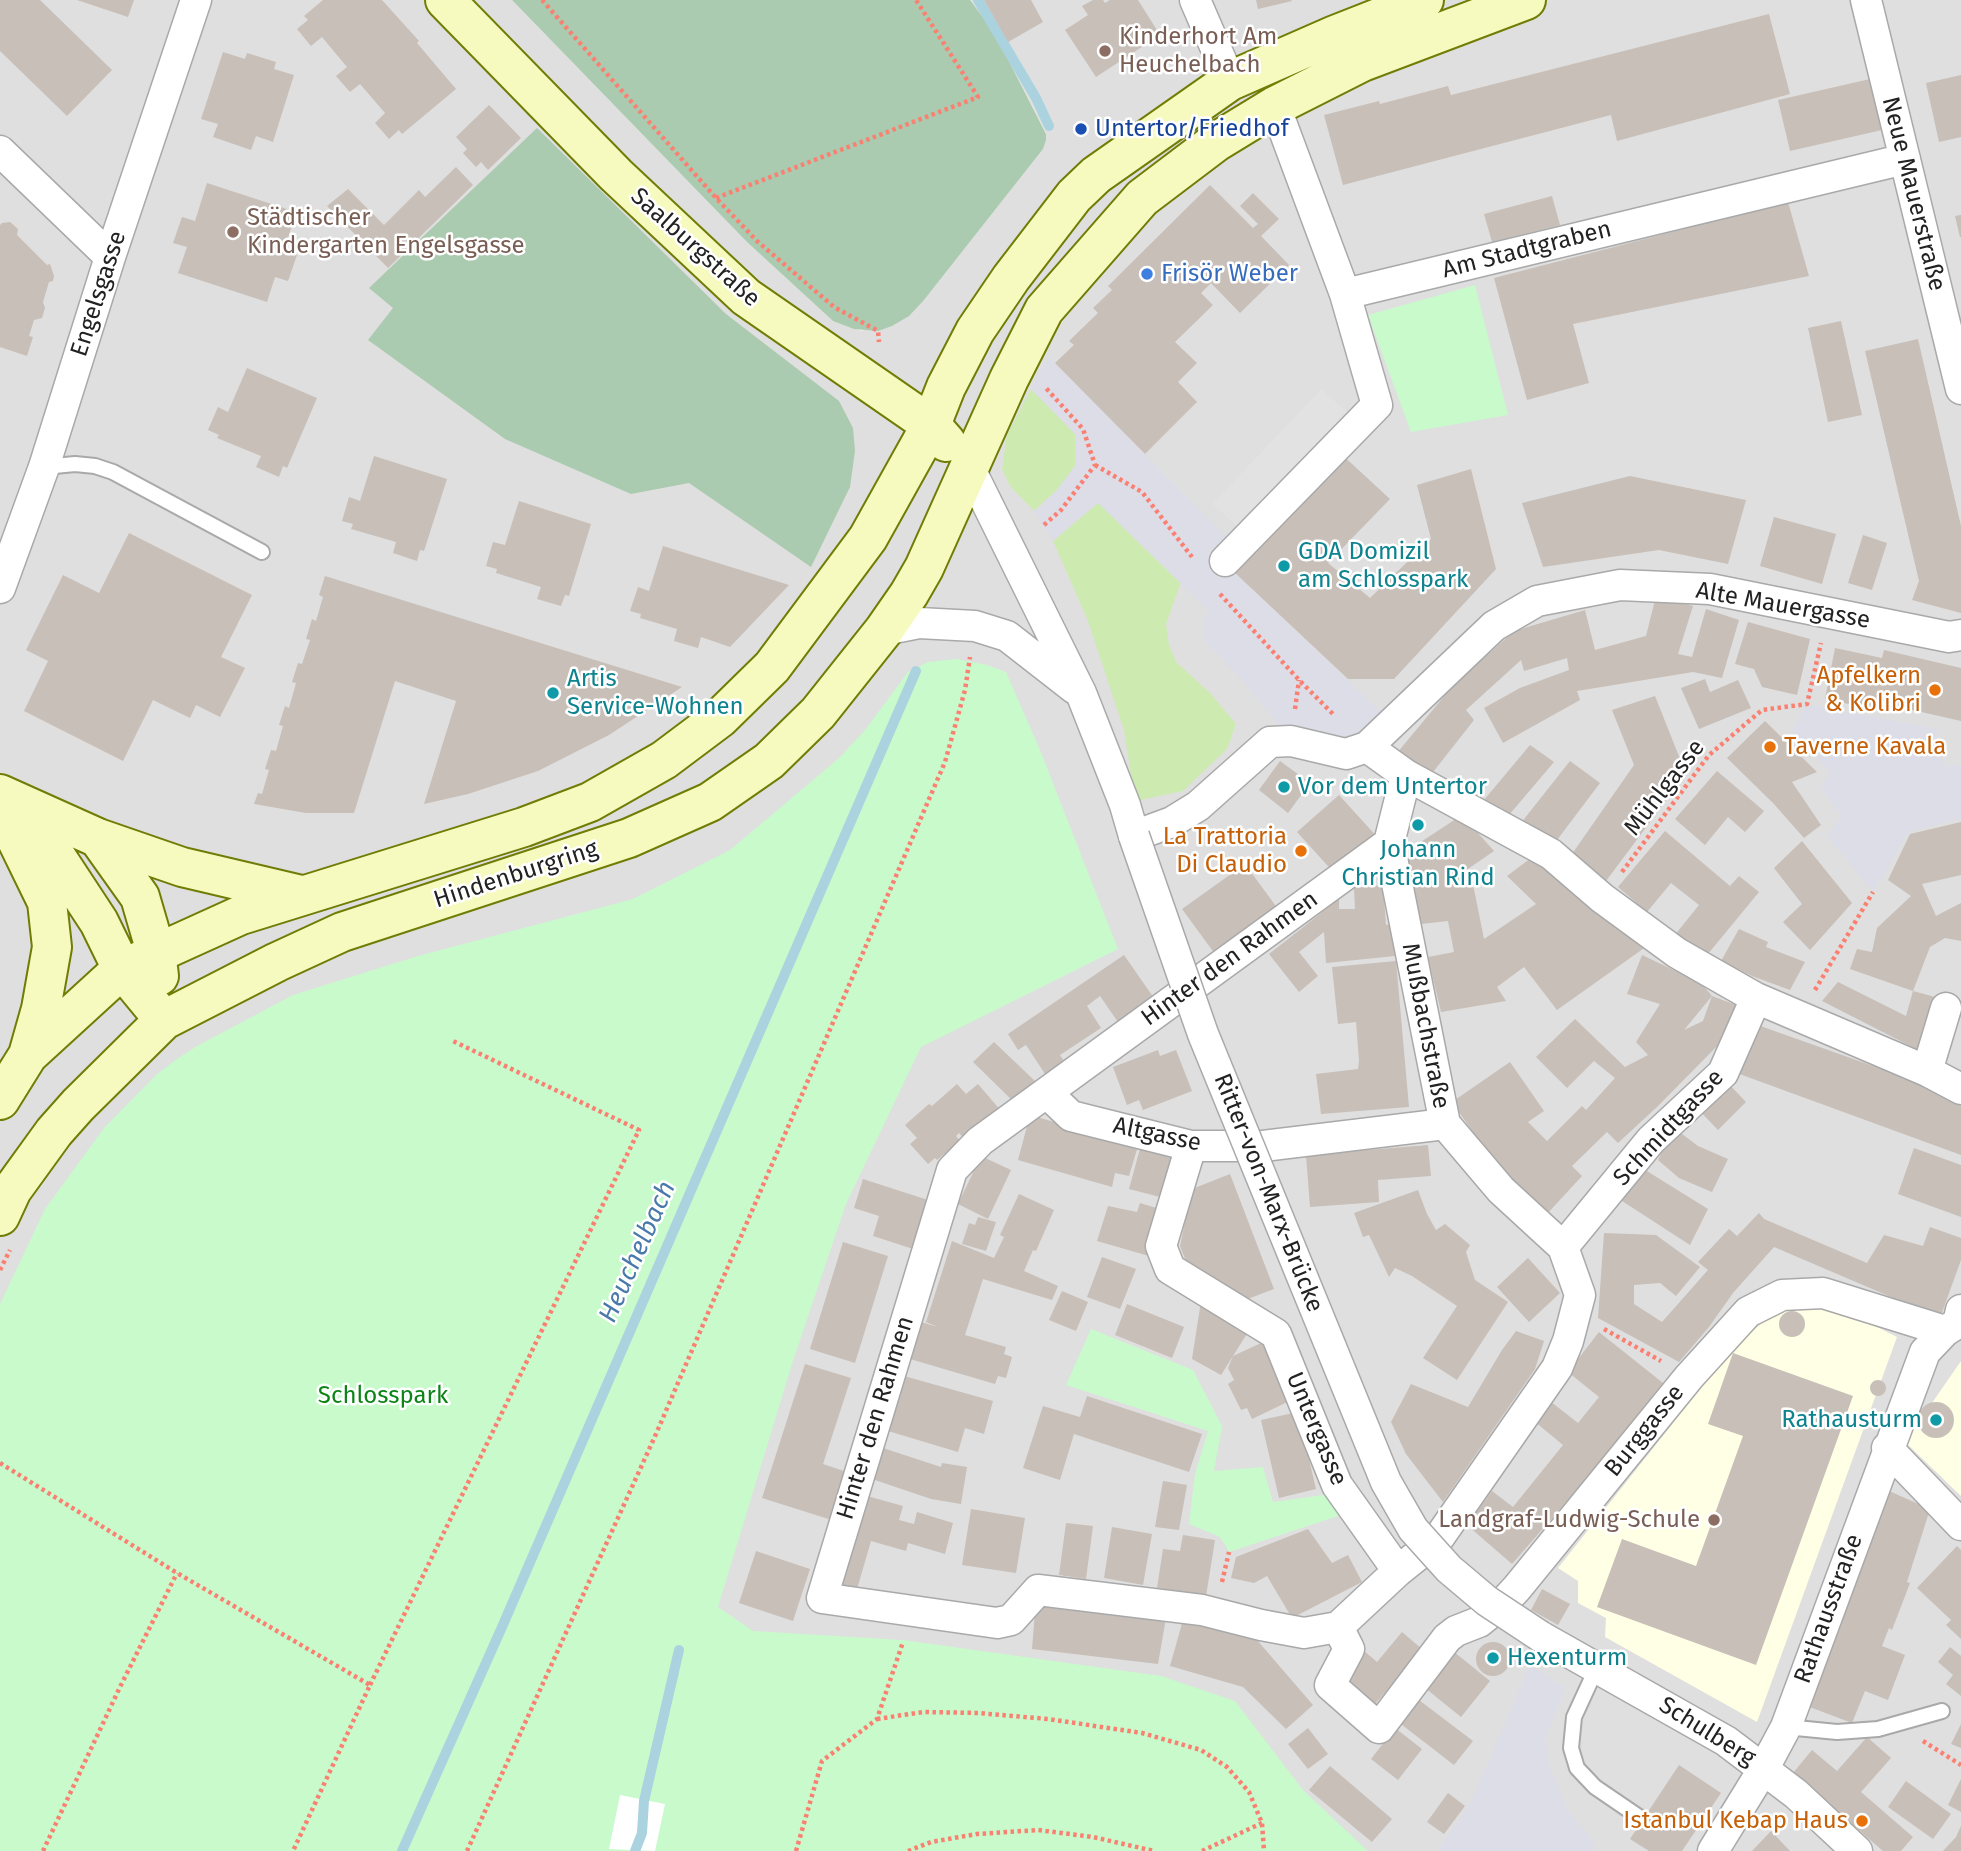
<!DOCTYPE html>
<meta charset="utf-8">
<style>
body{margin:0}
canvas{display:block;background:#f2efe9}
</style>
<canvas width="1961" height="1851"></canvas>
<script>
const ctx = document.querySelector('canvas').getContext('2d');
ctx.lineJoin = 'round';
function paint(path, color) { ctx.fillStyle = color; ctx.fill(path, 'evenodd'); }
const toPath = rows => new Path2D(rows.map(r => 'M' + r).join(''));
function stroke(path, color, width, dash) { ctx.strokeStyle = color; ctx.lineWidth = width; ctx.lineCap = dash ? 'butt' : 'round'; ctx.setLineDash(dash || []); ctx.stroke(path); }
function drawText(font, color, halo, rows, align = 'center') {
  ctx.font = font + ' "Fira Sans",sans-serif'; ctx.lineWidth = 5; ctx.setLineDash([]); ctx.textBaseline = 'middle'; ctx.strokeStyle = halo; ctx.fillStyle = color; for (const [text, x, y, turn = 0] of rows) {
    ctx.save(); ctx.translate(x, y); ctx.rotate((+turn || 0) * Math.PI / 180); ctx.textAlign = isNaN(turn) ? turn : align; if (halo) ctx.strokeText(text, 0, 0); ctx.fillText(text, 0, 0); ctx.restore();
  }
}
const residential = toPath([
 [0,0,512,0,747,242,833,321,862,331,924,300,1043,149,1046,133,994,32,970,0,1961,0,1961,1851,0,1851]
]);
const education = toPath([
 [1780,1307,1814,1307,1871,1324,1897,1337,1757,1722,1605,1637,1606,1618,1578,1603,1578,1581,1558,1568,1731,1350],
 [1961,1361,1961,1496,1905,1442]
]);
const grass = toPath([
 [1031,389,1075,434,1075,466,1056,491,1034,511,1010,486,1002,469,1007,435],
 [1098,502,1181,582,1166,624,1169,645,1176,662,1211,694,1236,724,1227,749,1183,791,1135,801,1124,730,1088,621,1053,541]
]);
const cemetery = toPath([
 [512,0,970,0,994,32,1046,134,1046,140,1043,149,924,300,909,316,892,326,878,331,854,329,833,321,747,242],
 [537,128,726,314,839,401,853,428,855,451,850,487,811,567,689,483,631,494,505,439,368,340,393,308,369,288]
]);
const park = toPath([
 [1475,285,1508,415,1411,432,1368,315],
 [956,659,987,665,1006,672,1040,750,1118,949,921,1047,846,1204,792,1364,718,1607,753,1631,903,1640,1161,1676,1235,1701,1303,1790,1368,1851,0,1851,0,1304,45,1209,104,1128,156,1075,177,1059,197,1046,293,995,418,956,633,899,730,850,839,758,865,730,908,672,928,662],
 [1091,1329,1193,1370,1222,1426,1214,1471,1263,1467,1273,1502,1331,1494,1338,1516,1229,1552,1220,1537,1189,1524,1195,1474,1208,1431,1066,1385]
]);
const parking = toPath([
 [1321,389,1360,423,1248,536,1212,504]
]);
const plaza = toPath([
 [1048,357,1237,548,1232,570,1392,723,1367,747,1291,741,1242,680,1203,639,1203,623,1208,610,1098,503,1053,541,1034,511,1056,491,1075,466,1075,434,1031,389],
 [1807,704,1936,729,1944,767,1961,765,1961,819,1909,832,1873,892,1827,836,1842,816,1821,789,1830,772,1792,731],
 [1530,1665,1566,1688,1545,1738,1550,1769,1568,1810,1592,1839,1597,1851,1437,1851,1471,1802]
]);
const pier = toPath([
 [620,1795,665,1804,655,1851,609,1849]
]);
const stream = toPath([
 [978,0,1036,98,1049,126],
 [402,1851,502,1627,916,671],
 [635,1851,642,1833,644,1801,679,1650]
]);
const building = toPath([
 [0,0,40,0,112,70,67,116,0,51],
 [77,0,134,0,128,17],
 [323,0,382,0,419,41,417,43,456,89,402,134,399,130,389,139,375,123,385,113,360,84,350,92,336,76,347,67,322,37,311,46,297,29,308,20,304,16],
 [984,0,1031,0,1043,22,1008,42],
 [1093,0,1103,0,1105,3,1110,0,1138,0,1160,35,1096,77,1065,30,1088,15,1082,6],
 [1256,0,1291,0,1292,1,1258,9],
 [1769,14,1790,94,1617,141,1611,115,1343,185,1324,115,1379,101,1380,104,1448,86,1451,95],
 [223,52,245,59,247,53,276,62,274,69,294,75,273,142,256,136,251,150,213,137,218,124,201,119],
 [1961,75,1961,137,1939,142,1926,83],
 [1870,79,1882,130,1790,151,1778,100],
 [489,105,521,138,488,170,481,162,476,167,463,153,467,149,456,137],
 [456,167,473,185,388,268,327,206,348,189,384,225,419,190,425,197],
 [207,183,296,212,284,251,297,255,288,281,275,277,267,302,178,273,187,247,173,243,182,217,195,221],
 [1210,185,1253,228,1258,224,1240,206,1253,193,1279,219,1261,236,1289,265,1240,313,1211,283,1201,293,1213,305,1175,342,1197,363,1178,382,1197,402,1145,454,1055,363,1074,345,1069,341,1098,313,1093,308,1112,290,1108,286],
 [1552,196,1560,225,1492,242,1484,214],
 [1788,202,1809,276,1573,324,1589,383,1527,400,1494,278],
 [1961,215,1961,237,1960,237,1955,216],
 [10,222,18,229,17,235,47,265,50,264,54,276,53,281,49,282,43,302,45,308,42,318,34,320,29,336,33,337,27,356,0,347,0,225,2,223],
 [1841,321,1862,415,1828,422,1808,328],
 [1918,339,1961,526,1961,613,1912,600,1919,581,1865,351],
 [247,368,317,398,287,468,283,466,279,477,256,467,261,456,217,438,219,435,208,430,218,407,228,412],
 [1338,451,1390,499,1328,563,1370,598,1431,539,1417,485,1471,469,1496,569,1394,679,1348,679,1232,570],
 [374,456,447,479,424,551,420,550,417,561,393,553,396,542,351,529,353,524,342,521,349,497,360,501],
 [1630,476,1746,500,1728,564,1659,550,1543,567,1522,503],
 [519,501,591,524,569,596,565,595,561,606,537,599,541,587,496,573,497,569,486,566,493,542,505,545],
 [1774,517,1836,534,1822,584,1760,566],
 [129,533,252,595,221,657,245,668,220,717,196,705,190,718,153,700,123,761,24,711,48,661,26,650,63,575,99,593],
 [1863,535,1887,543,1872,590,1848,583],
 [663,546,789,585,730,647,701,637,698,648,674,641,677,629,640,618,641,614,630,611,638,587,649,591],
 [325,576,682,687,609,735,538,771,468,794,424,804,456,701,395,681,354,813,306,813,254,804,258,793,262,794,269,770,265,769,271,750,276,751,283,726,279,725,285,706,289,708,296,683,292,682,298,663,302,664,310,640,306,639,312,619,316,621,323,597,319,595],
 [1656,596,1693,606,1678,654,1692,657,1706,609,1739,620,1722,678,1693,672,1577,691,1580,700,1503,743,1484,708,1520,688,1569,670,1567,658,1524,671,1521,660,1466,710,1474,720,1426,781,1397,753,1451,688,1514,631,1585,610,1595,650,1646,636],
 [1748,622,1810,639,1797,695,1762,687,1754,669,1735,664],
 [1835,648,1882,658,1884,650,1961,668,1961,721,1873,701,1872,709,1825,699],
 [1705,679,1710,692,1738,680,1751,708,1699,729,1681,688],
 [1655,696,1686,774,1606,881,1572,854,1634,765,1612,710],
 [1765,721,1817,772,1792,782,1821,825,1804,838,1773,803,1727,758],
 [1530,745,1554,762,1503,822,1479,806],
 [1280,761,1310,783,1288,813,1259,790],
 [1570,761,1600,783,1551,848,1517,828],
 [1717,771,1764,811,1745,832,1728,817,1705,845,1675,819],
 [1339,795,1379,839,1337,876,1297,832],
 [1462,815,1494,851,1462,873,1474,889,1484,939,1536,904,1507,876,1531,858,1647,946,1557,1010,1524,967,1497,987,1506,1001,1441,1012,1428,957,1454,952,1448,921,1421,924,1407,851],
 [1961,822,1961,875,1922,884,1936,916,1961,903,1961,941,1945,938,1930,947,1913,991,1850,969,1857,949,1872,952,1877,928,1911,896,1888,880,1910,834],
 [1665,831,1730,886,1739,876,1759,892,1703,960,1674,936,1699,905,1671,883,1647,912,1618,887],
 [1802,841,1852,903,1810,950,1783,922,1802,904,1774,868],
 [1245,864,1278,909,1215,954,1182,909],
 [1383,885,1386,925,1391,924,1395,956,1326,963,1324,932,1299,952,1318,976,1299,992,1269,954,1339,899,1339,909,1355,909,1354,888],
 [1739,929,1768,942,1766,947,1805,962,1790,990,1752,976,1721,961],
 [1124,955,1156,1001,1120,1025,1100,996,1087,1006,1101,1028,1060,1055,1066,1064,1047,1077,1026,1045,1018,1050,1008,1034],
 [1642,955,1701,983,1712,996,1684,1030,1703,1021,1712,996,1736,1005,1726,1037,1658,1106,1618,1143,1607,1132,1572,1166,1582,1176,1546,1215,1486,1151,1452,1102,1510,1062,1544,1111,1528,1122,1547,1141,1582,1106,1586,1110,1615,1078,1594,1061,1567,1088,1536,1057,1575,1019,1625,1067,1648,1055,1636,1042,1660,1004,1627,994],
 [1396,961,1409,1107,1321,1114,1316,1074,1358,1069,1359,1060,1356,1022,1338,1024,1332,967],
 [1838,982,1906,1016,1913,991,1935,997,1920,1051,1822,1001],
 [1752,1023,1921,1083,1961,1106,1961,1155,1734,1072],
 [994,1042,1035,1081,1013,1101,973,1062],
 [1158,1050,1160,1056,1176,1050,1192,1091,1143,1110,1139,1100,1127,1105,1113,1067],
 [1727,1082,1746,1102,1718,1130,1698,1109],
 [957,1084,966,1094,978,1084,1002,1112,967,1142,959,1133,956,1136,960,1141,937,1160,935,1158,928,1164,910,1144,917,1138,905,1125,929,1104,932,1106],
 [1030,1115,1138,1146,1129,1176,1115,1173,1112,1187,1018,1160],
 [1674,1128,1698,1146,1728,1159,1712,1192,1679,1178,1658,1160],
 [1141,1145,1180,1157,1168,1199,1129,1189],
 [1428,1145,1431,1176,1378,1180,1379,1202,1310,1207,1306,1155],
 [1914,1148,1961,1165,1961,1217,1898,1194],
 [981,1156,1011,1170,988,1219,958,1204],
 [1642,1168,1708,1209,1690,1245,1619,1199],
 [1230,1174,1274,1289,1237,1303,1189,1269,1180,1246,1192,1189],
 [863,1179,928,1200,913,1249,873,1236,879,1216,854,1208],
 [1418,1190,1427,1214,1436,1230,1445,1224,1470,1245,1466,1252,1475,1280,1508,1302,1457,1380,1423,1358,1457,1306,1412,1276,1395,1268,1389,1277,1369,1235,1363,1237,1354,1213],
 [1019,1194,1054,1210,1036,1251,1033,1250,1024,1271,1058,1286,1052,1300,983,1279,965,1335,1006,1347,1004,1354,1012,1357,1006,1378,998,1376,995,1384,910,1359,921,1322,938,1327,926,1322,952,1241,994,1258,1004,1237,1000,1235],
 [1140,1203,1163,1210,1149,1256,1097,1241,1108,1206,1137,1212],
 [1759,1213,1764,1219,1867,1263,1884,1235,1923,1246,1930,1227,1961,1238,1961,1260,1940,1318,1774,1247,1733,1293,1709,1327,1679,1362,1598,1318,1604,1233,1656,1235,1700,1267,1676,1296,1660,1283,1634,1285,1634,1304,1662,1322,1708,1270,1698,1262,1729,1229,1737,1236],
 [978,1217,996,1222,986,1251,962,1244,969,1223,975,1225],
 [843,1242,888,1256,855,1363,810,1349],
 [1102,1257,1136,1269,1120,1309,1087,1297],
 [1528,1258,1560,1293,1529,1322,1497,1287],
 [1062,1291,1088,1302,1076,1331,1049,1320],
 [1201,1301,1250,1329,1221,1375,1192,1359],
 [1127,1304,1184,1327,1172,1358,1115,1335],
 '1779 1324a13 13 0 1 1 26 0a13 13 0 1 1-26 0Z',
 [1516,1331,1544,1341,1535,1369,1443,1502,1406,1454,1391,1422,1411,1384,1468,1407,1502,1350],
 [1599,1332,1663,1383,1595,1469,1512,1564,1467,1525,1492,1491,1513,1507,1563,1445,1534,1421,1550,1401,1578,1423,1599,1397,1568,1372],
 [1272,1338,1300,1396,1252,1419,1247,1408,1241,1410,1228,1384,1234,1380,1228,1368,1233,1356],
 [1733,1353,1853,1396,1756,1665,1597,1607,1622,1539,1696,1566,1743,1436,1708,1424],
 [805,1364,851,1378,823,1464,853,1474,838,1522,762,1498],
 [904,1376,993,1401,984,1434,965,1428,958,1452,888,1431],
 '1870 1388a8 8 0 1 1 16 0a8 8 0 1 1-16 0Z',
 [1087,1396,1202,1434,1189,1472,1074,1434,1060,1480,1023,1468,1043,1406,1080,1417],
 '1918 1420a18 18 0 1 1 36 0a18 18 0 1 1-36 0Z',
 [1298,1412,1316,1489,1279,1498,1261,1420],
 [883,1448,941,1467,942,1463,967,1467,961,1504,931,1499,872,1479],
 [1163,1481,1187,1485,1179,1530,1155,1527],
 [1889,1491,1930,1509,1907,1582,1910,1583,1892,1630,1889,1628,1882,1646,1905,1655,1888,1700,1865,1691,1852,1723,1807,1706],
 [860,1494,903,1506,899,1520,914,1524,917,1512,953,1523,945,1554,908,1543,906,1551,871,1541,857,1589,836,1583],
 [971,1509,1025,1518,1016,1573,962,1565],
 [1066,1523,1093,1526,1086,1579,1059,1575],
 [1112,1527,1152,1534,1143,1585,1104,1578],
 [1308,1529,1332,1563,1348,1555,1362,1582,1292,1618,1267,1576,1254,1583,1231,1578,1236,1557],
 [1183,1535,1215,1540,1206,1596,1157,1588,1163,1549,1180,1551],
 [1957,1546,1961,1550,1961,1639,1946,1625,1951,1620,1917,1588],
 [756,1551,810,1569,793,1621,739,1603],
 [1542,1589,1570,1604,1558,1625,1531,1610],
 [1036,1600,1166,1618,1158,1664,1032,1649],
 [1183,1620,1257,1640,1313,1705,1286,1729,1243,1687,1170,1666],
 [1402,1632,1422,1649,1370,1710,1336,1682,1363,1650,1377,1662],
 '1476 1659a17 17 0 1 1 34 0a17 17 0 1 1-34 0Z',
 [1448,1647,1490,1681,1461,1717,1419,1683],
 [1950,1647,1961,1656,1961,1696,1946,1684,1953,1675,1938,1662],
 [1415,1697,1473,1741,1454,1765,1397,1721],
 [1961,1724,1961,1748,1951,1744],
 [1308,1728,1328,1754,1308,1769,1288,1744],
 [1395,1728,1422,1749,1398,1780,1371,1759],
 [1867,1737,1891,1758,1861,1792,1913,1837,1901,1851,1883,1851,1793,1773,1812,1750,1837,1771],
 [1679,1765,1721,1793,1682,1851,1649,1851,1630,1839],
 [1330,1766,1392,1819,1372,1842,1309,1790],
 [1961,1779,1961,1812,1948,1805],
 [1906,1781,1951,1814,1933,1839,1888,1807],
 [1448,1793,1465,1806,1444,1834,1427,1822],
 [1961,1826,1961,1851,1943,1851,1956,1837],
 [1771,1831,1790,1851,1752,1851]
]);
const path = toPath([
 [542,0,716,198,757,241,834,307,878,331,879,342],
 [716,198,978,97,916,0],
 [1095,465,1142,492,1192,557],
 [1044,525,1061,510,1095,465,1083,429,1045,387],
 [1220,594,1299,680,1334,715],
 [1295,709,1299,680],
 [1622,872,1709,755,1762,710,1807,704,1821,643],
 [1815,990,1873,892],
 [0,1270,10,1250],
 [1604,1329,1661,1361],
 [0,1463,177,1573,370,1685,293,1851],
 [1222,1582,1229,1552],
 [370,1685,639,1130,453,1041],
 [877,1719,923,1712,978,1713,1048,1719,1142,1733,1201,1750,1227,1767,1249,1792,1262,1823,1264,1851],
 [1923,1741,1961,1765],
 [43,1851,120,1687,177,1573],
 [467,1851,656,1434,945,762,965,690,970,657],
 [796,1851,822,1761,877,1719,903,1642],
 [908,1851,931,1842,977,1834,1038,1830,1093,1837,1154,1851],
 [1202,1851,1262,1823]
]);
const lane = toPath([
 [44,467,75,464,95,466,113,472,262,552],
 [1597,1667,1574,1717,1571,1748,1577,1768,1595,1787,1639,1817],
 [1786,1727,1837,1732,1878,1729,1942,1711]
]);
const street = toPath([
 [1195,0,1230,81],
 [1866,0,1961,389],
 [0,151,110,257],
 [1345,294,1905,159],
 [969,467,1081,693,1125,805,1134,836,1172,822,1198,806,1270,742,1291,741,1346,754,1367,747,1406,775,1551,854,1602,898,1677,953,1756,998,1927,1071,1961,1089],
 [1225,561,1377,405,1345,294,1275,106],
 [0,588,44,467,110,257,196,0],
 [884,630,919,623,975,626,1007,636,1075,689],
 [1367,747,1494,626,1537,601,1620,585,1710,589,1949,637,1961,635],
 [1389,843,980,1141,952,1170,822,1598,997,1623,1011,1620,1038,1590,1202,1610,1261,1625,1304,1633,1338,1627,1398,1571,1438,1539,1557,1368,1568,1341,1580,1295,1563,1247,1501,1190,1445,1124,1389,843,1406,775],
 [1927,1071,1946,1008],
 [1047,1093,1071,1116,1191,1146,1263,1146,1445,1124],
 [1191,1146,1161,1246,1170,1269,1276,1334,1337,1485,1398,1571],
 [1563,1247,1651,1140,1723,1073,1756,998],
 [1887,1448,1961,1525],
 [1338,1627,1349,1649,1330,1685,1379,1728,1447,1638,1456,1631,1479,1622,1504,1602,1517,1588,1689,1377,1748,1312,1782,1295,1823,1293,1945,1331],
 [1540,1636,1726,1741,1796,1794,1857,1851],
 [1713,1851,1764,1768,1786,1727,1925,1352,1945,1331,1958,1323,1961,1310]
]);
const secondary = toPath([
 [445,0,616,175,746,297,931,425,946,442],
 [0,794,98,838,182,867,301,895],
 [0,812,55,855,99,922,122,969,164,1020],
 [9,824,47,902,52,947,41,1009,28,1055],
 [98,838,140,897,156,952,159,976],
 [0,1100,28,1055,122,969,241,915,524,827,590,802,664,760,720,718,772,667,868,538,931,425,946,387,975,331,1011,278,1074,196,1096,175,1230,81,1335,35,1424,0],
 [0,1216,12,1190,54,1132,78,1105,164,1020,277,962,342,932,629,838,710,802,769,761,818,713,884,630,909,594,924,568,1009,379,1044,310,1142,198,1216,142,1275,106,1362,62,1526,0]
]);
const streetBridge = toPath([
 [1134,836,1203,1034,1386,1482,1413,1529,1449,1569,1487,1601,1540,1636]
]);
const markers = [
 [1105,51,7,"#8d6e63"],
 [1081,129,7,"#1a4fb4"],
 [233,232,7,"#8d6e63"],
 [1147,274,7,"#3f7fe0"],
 [1284,566,7,"#0f9aa8"],
 [1935,690,7,"#e8710a"],
 [553,693,7,"#0f9aa8"],
 [1770,747,7,"#e8710a"],
 [1284,787,7,"#0f9aa8"],
 [1418,825,7,"#0f9aa8"],
 [1301,851,7,"#e8710a"],
 [1936,1420,7,"#0f9aa8"],
 [1714,1520,7,"#8d6e63"],
 [1493,1658,7,"#0f9aa8"],
 [1862,1821,7,"#e8710a"]
];
const educationNames = [
 ["Kinderhort Am",1119,37],
 ["Heuchelbach",1119,65],
 ["Städtischer",247,218],
 ["Kindergarten Engelsgasse",247,246],
 ["Landgraf-Ludwig-Schule",1700,1520,"right"]
];
const transitNames = [
 ["Untertor/Friedhof",1095,129]
];
const streetNames = [
 ["Neue Mauerstraße",1913,194,76],
 ["Saalburgstraße",695,248,42],
 ["Am Stadtgraben",1527,250,-14],
 ["Engelsgasse",99,294,-72],
 ["Alte Mauergasse",1783,606,10],
 ["Mühlgasse",1665,788,-52],
 ["Hindenburgring",516,875,-18],
 ["Hinter den Rahmen",1230,959,-36],
 ["Mußbachstraße",1425,1026,79],
 ["Schmidtgasse",1669,1128,-47],
 ["Altgasse",1157,1135,12],
 ["Ritter-von-Marx-Brücke",1268,1193,68],
 ["Hinter den Rahmen",876,1418,-73],
 ["Untergasse",1316,1429,67],
 ["Burggasse",1645,1431,-51],
 ["Rathausstraße",1829,1609,-70],
 ["Schulberg",1707,1732,32]
];
const shopNames = [
 ["Frisör Weber",1161,274]
];
const cultureNames = [
 ["GDA Domizil",1298,552],
 ["am Schlosspark",1298,580],
 ["Artis",567,679],
 ["Service-Wohnen",567,707],
 ["Vor dem Untertor",1298,787],
 ["Johann",1418,850,"center"],
 ["Christian Rind",1418,878,"center"],
 ["Rathausturm",1922,1420,"right"],
 ["Hexenturm",1507,1658]
];
const foodNames = [
 ["Apfelkern",1921,676],
 ["& Kolibri",1921,704],
 ["Taverne Kavala",1784,747,"left"],
 ["La Trattoria",1287,837],
 ["Di Claudio",1287,865],
 ["Istanbul Kebap Haus",1848,1821]
];
const parkNames = [
 ["Schlosspark",383,1396]
];
const waterNames = [
 ["Heuchelbach",638,1252,-66]
];
paint(residential, '#e0dfdf');
paint(education, '#ffffe5');
paint(grass, '#cdebb0');
paint(cemetery, '#aacbaf');
paint(park, '#c8facc');
paint(parking, '#e2e2e2');
paint(plaza, '#dddde8');
paint(pier, '#fff');
stroke(stream, '#aad3df', 10);
paint(building, '#c7bfb8');
stroke(lane, '#a9a9a9', 18);
stroke(street, '#a9a9a9', 33);
stroke(secondary, '#707d05', 42);
stroke(path, '#fa8072', 4.5, [3.5, 3.5]);
stroke(lane, '#fff', 14);
stroke(street, '#fff', 30);
stroke(secondary, '#f7fabf', 38);
stroke(streetBridge, '#a9a9a9', 33, []);
stroke(streetBridge, '#fff', 30);
for (const [x, y, r, color] of markers) { const dot = new Path2D(); dot.arc(x, y, r, 0, 2 * Math.PI); ctx.fillStyle = color; ctx.fill(dot); stroke(dot, '#fff', 2.5); }
drawText('24px', '#785e54', '#fff', educationNames, 'left');
drawText('24px', '#164399', '#fff', transitNames, 'left');
drawText('24px', '#222', '#fff', streetNames);
drawText('24px', '#366cbe', '#fff', shopNames, 'left');
drawText('24px', '#0d838f', '#fff', cultureNames, 'left');
drawText('24px', '#c56008', '#fff', foodNames, 'right');
drawText('24px', '#0c8416', '#fff', parkNames);
drawText('italic 26px', '#4a7aab', '#fff', waterNames);
</script>
